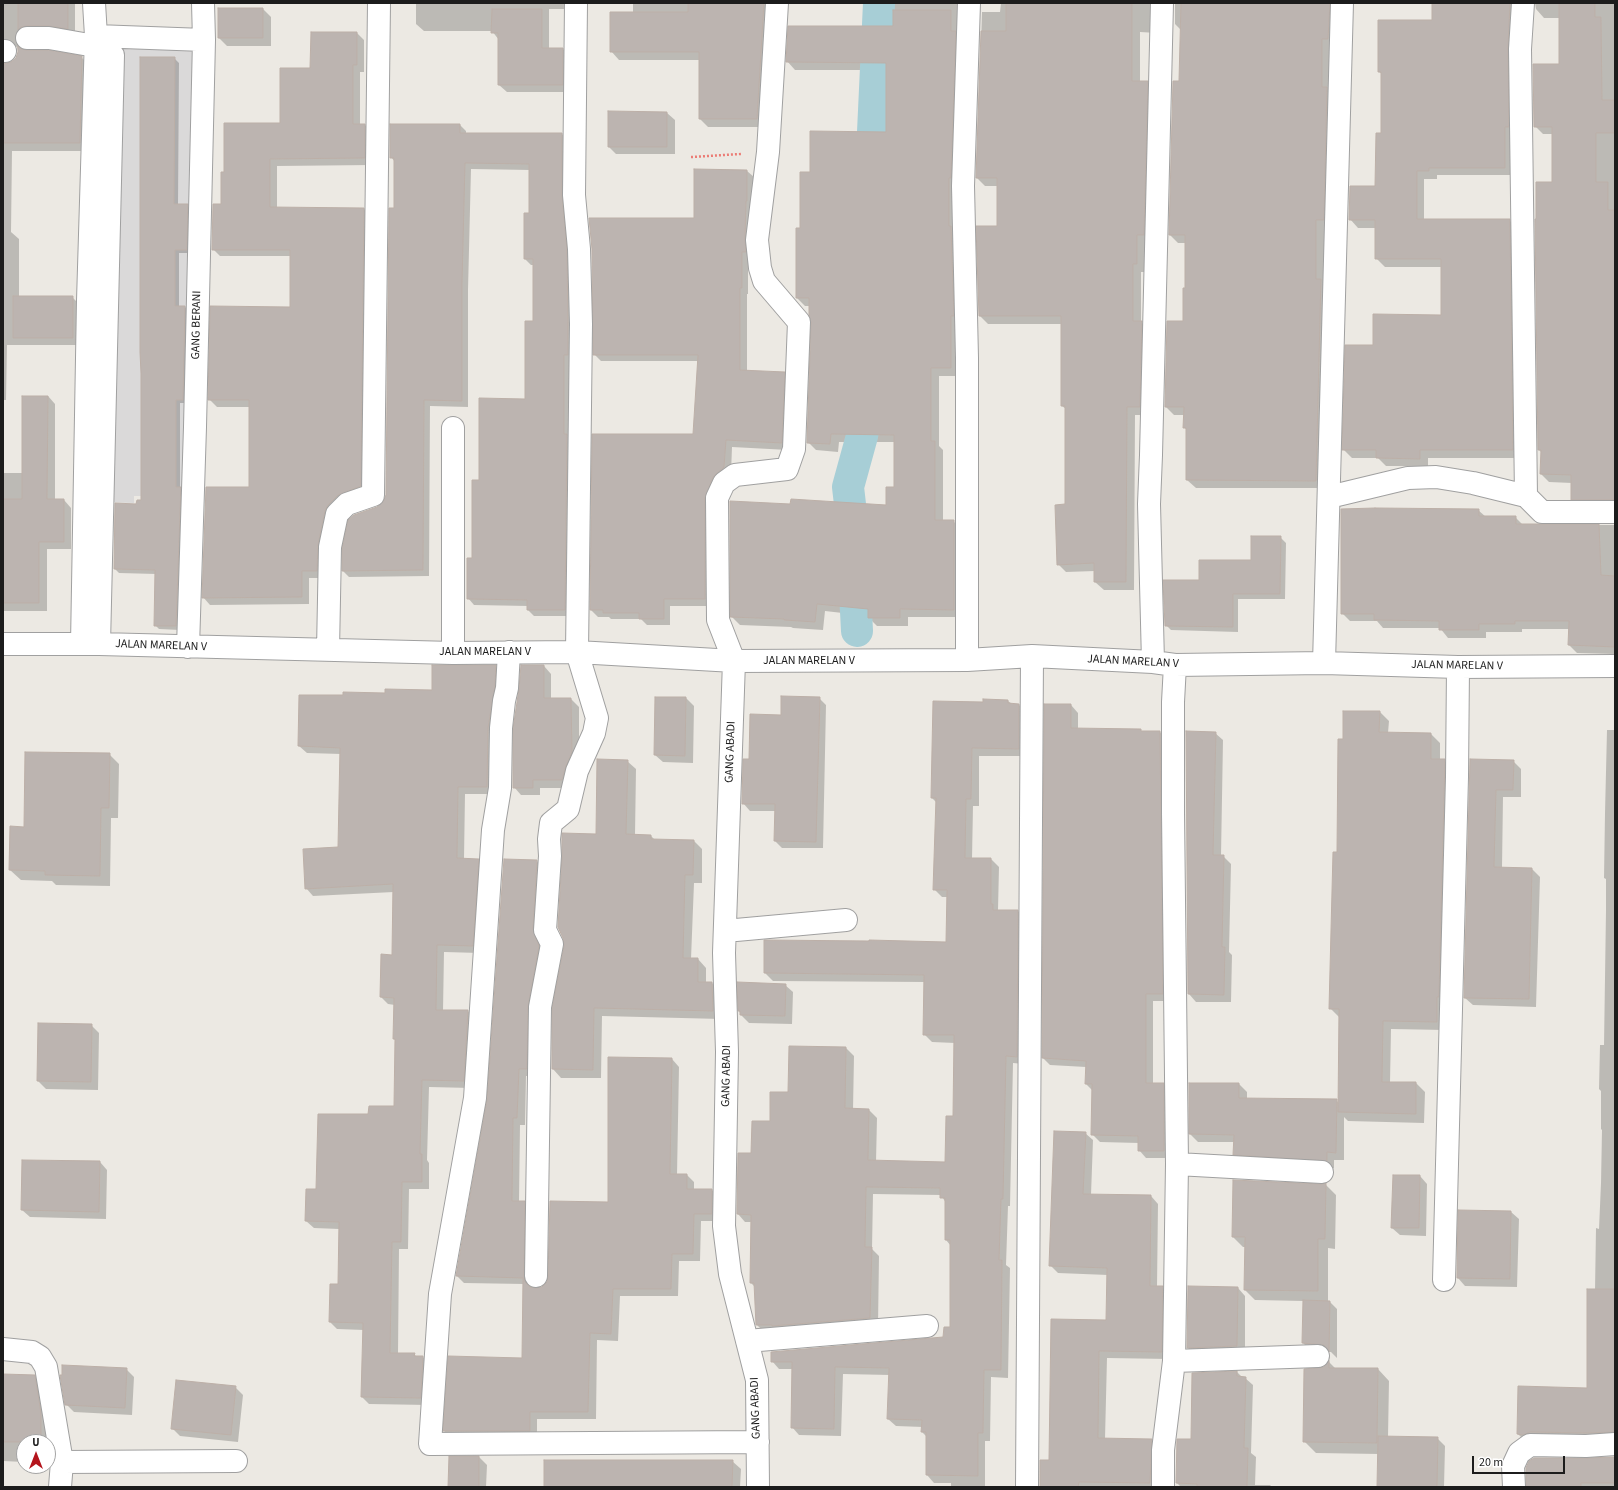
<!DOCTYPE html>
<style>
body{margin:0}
#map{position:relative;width:1618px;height:1490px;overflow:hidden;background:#ece9e3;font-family:"Source Sans 3",sans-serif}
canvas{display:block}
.frame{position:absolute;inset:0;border:4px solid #1c1c1c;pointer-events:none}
.north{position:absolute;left:16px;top:1434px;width:40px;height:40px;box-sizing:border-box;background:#fff;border:1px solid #a4a4a4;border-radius:50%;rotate:0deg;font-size:11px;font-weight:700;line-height:16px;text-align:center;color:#1c1c1c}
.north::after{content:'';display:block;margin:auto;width:14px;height:18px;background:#b4141c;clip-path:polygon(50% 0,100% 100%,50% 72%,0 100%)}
.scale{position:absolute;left:1472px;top:1456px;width:93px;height:18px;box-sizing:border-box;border:2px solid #1c1c1c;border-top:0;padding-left:5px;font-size:12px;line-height:14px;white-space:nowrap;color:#1c1c1c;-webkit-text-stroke:3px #fff;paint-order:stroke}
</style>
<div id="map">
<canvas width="1618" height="1490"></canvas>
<div class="frame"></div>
<div class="north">U</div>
<div class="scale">20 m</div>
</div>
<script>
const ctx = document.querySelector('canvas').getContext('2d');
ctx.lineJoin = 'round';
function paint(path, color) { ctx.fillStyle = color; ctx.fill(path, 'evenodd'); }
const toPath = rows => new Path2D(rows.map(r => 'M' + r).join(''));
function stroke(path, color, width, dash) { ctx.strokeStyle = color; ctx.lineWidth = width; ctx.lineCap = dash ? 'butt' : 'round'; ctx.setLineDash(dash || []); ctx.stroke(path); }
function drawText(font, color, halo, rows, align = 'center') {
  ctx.font = font + ' "Source Sans 3",sans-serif'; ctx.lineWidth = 3; ctx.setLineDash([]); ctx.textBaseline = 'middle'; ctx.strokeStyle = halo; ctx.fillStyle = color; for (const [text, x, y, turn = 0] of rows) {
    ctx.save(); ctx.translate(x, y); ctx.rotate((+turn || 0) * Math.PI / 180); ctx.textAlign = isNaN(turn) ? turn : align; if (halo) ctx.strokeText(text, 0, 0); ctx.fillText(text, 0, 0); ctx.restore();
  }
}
const residential = toPath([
 [100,42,198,44,188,496,134,496,134,503,102,502]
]);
const shadow = toPath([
 [3,3,75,3,75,36,22,47,23,50,81,57,89,65,87,151,12,151,11,232,19,239,19,297,72,297,80,305,80,345,7,345,6,400,3,400,3,65,12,62,17,57,18,51,17,47,14,46,3,49],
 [416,3,568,3,568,9,549,9,549,49,563,49,570,57,570,92,507,92,499,85,499,40,492,31,424,31,416,24],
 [633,3,773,3,765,127,708,127,700,119,700,60,619,60,611,51,633,13],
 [894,3,962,3,959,376,939,376,939,446,943,450,943,522,954,522,962,530,962,617,908,617,908,626,877,626,869,618,869,616,825,611,823,630,793,628,791,627,740,625,731,616,791,505,887,507,895,488,895,442,839,442,838,452,816,450,808,442,812,322,810,306,805,306,797,298,801,230,811,173,887,133,887,70,795,70,787,61,894,27],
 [1001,3,1162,3,1157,33,1140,32,1140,82,1147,82,1156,90,1152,243,1145,243,1145,272,1141,272,1141,322,1150,331,1148,415,1135,415,1134,590,1104,590,1095,582,1095,571,1066,572,1058,564,1066,505,1066,409,1062,406,1062,324,988,324,980,316,998,227,998,186,985,186,977,178,982,12,1000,12],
 [1175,3,1326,3,1329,4,1337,12,1332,228,1324,228,1324,488,1196,488,1187,480,1187,430,1184,427,1185,415,1174,415,1166,407,1184,322,1186,289,1186,243,1178,243,1170,235,1180,82,1181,30,1175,24],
 [1434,3,1522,3,1512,175,1437,175,1437,179,1424,179,1424,220,1509,220,1518,229,1521,458,1428,458,1428,466,1386,466,1378,458,1352,458,1343,449,1374,346,1442,316,1442,267,1385,267,1376,258,1376,228,1358,228,1350,219,1376,187,1382,134,1382,74,1379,72,1433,21],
 [1535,3,1615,3,1615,507,1580,507,1572,499,1572,483,1549,482,1541,474,1542,453,1539,450,1553,183,1553,134,1543,134,1535,126,1560,65,1560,18,1544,18,1536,9],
 [219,9,263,9,271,17,271,46,227,46,219,38],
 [357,33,364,40,364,72,360,72,360,125,365,125,372,132,372,165,277,166,277,208,364,209,371,216,368,493,346,502,324,578,309,578,309,604,210,605,203,597,250,488,250,407,217,407,209,399,291,308,291,256,220,256,213,249,222,205,225,173,281,124,311,69],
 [174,58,179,63,178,205,187,205,191,210,190,253,179,253,179,307,185,307,189,311,187,403,180,403,180,488,184,492,180,630,159,629,155,625,156,574,119,573,115,569,137,505,142,501],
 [667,113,675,120,675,154,616,154,609,147],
 [460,125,466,131,466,134,562,134,568,141,573,257,571,616,534,616,528,610,528,606,474,605,468,598,480,481,526,400,534,322,534,265,531,265,525,259,530,214,530,170,471,169,468,290,468,407,430,406,429,576,349,577,343,571,378,507,384,502,386,495,395,209,395,162,391,157],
 [695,170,747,171,754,177,748,258,748,294,747,294,747,371,784,373,791,380,788,450,732,447,731,474,712,606,670,606,670,625,647,625,641,619,611,619,609,617,598,617,591,610,694,435,698,361,601,361,594,354,695,219],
 [48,396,55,404,55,500,64,500,71,508,71,549,47,549,47,611,3,611,3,473,23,473],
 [1478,510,1486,517,1515,517,1523,525,1615,525,1615,654,1577,653,1569,645,1570,629,1522,629,1522,632,1486,632,1486,638,1448,638,1440,628,1383,628,1377,621,1350,621,1342,613],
 [1280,537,1286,543,1285,599,1238,599,1238,632,1171,630,1166,625,1200,581,1252,561],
 [495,666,503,674,494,794,465,794,464,859,478,860,486,867,480,953,444,952,443,1011,468,1011,475,1018,471,1088,429,1087,427,1160,429,1163,429,1189,409,1189,408,1249,399,1249,398,1354,414,1354,417,1357,423,1357,430,1364,428,1405,369,1404,362,1397,364,1330,337,1329,330,1322,339,1285,339,1229,314,1228,306,1221,317,1190,369,1115,395,1107,396,1041,394,1039,395,1005,388,1004,381,997,393,956,394,892,313,896,306,888,339,848,341,754,307,753,299,746,344,696,433,691],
 [544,666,551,674,551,699,571,699,579,707,579,760,570,788,540,788,540,795,521,795,514,787],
 [686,698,694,706,693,763,663,762,655,755],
 [819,698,826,705,823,848,782,848,775,841,776,811,750,811,743,803,750,760,782,716],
 [1008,701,1012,704,1019,705,1027,712,1026,756,979,756,979,806,973,806,972,859,991,859,999,867,998,910,999,911,1018,911,1025,919,1024,1064,1013,1063,1010,1206,1008,1206,1006,1265,1010,1268,1008,1378,991,1377,990,1441,985,1441,985,1487,951,1487,951,1483,934,1483,927,1475,927,1437,922,1432,923,1427,896,1426,888,1419,890,1375,843,1374,841,1436,799,1435,792,1427,793,1369,779,1369,772,1361,944,1338,950,1328,951,1246,946,1240,946,1203,941,1195,873,1194,872,1249,879,1256,878,1326,765,1333,757,1325,755,1287,751,1283,752,1222,745,1222,738,1214,752,1154,789,1093,846,1048,854,1056,853,1110,869,1110,877,1118,876,1162,946,1163,954,1117,955,1043,932,1042,924,1034,925,982,773,981,765,973,947,943,948,897,942,897,934,889,937,803,932,798,984,703],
 [1071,705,1078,713,1078,729,1140,730,1142,732,1160,732,1167,739,1169,1001,1153,1001,1153,1084,1163,1084,1170,1091,1171,1158,1146,1158,1139,1150,1139,1143,1100,1142,1092,1134,1093,1091,1086,1084,1086,1067,1050,1065,1043,1058],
 [1380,712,1389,721,1388,733,1431,734,1440,743,1440,760,1444,760,1453,769,1445,1030,1391,1029,1390,1083,1416,1083,1425,1092,1424,1123,1348,1121,1344,1117,1344,1160,1334,1160,1334,1168,1242,1162,1234,1154,1234,1142,1198,1142,1190,1134,1190,1084,1239,1084,1247,1092,1247,1099,1336,1100,1339,1103,1339,1017,1330,1008,1344,740],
 [1607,730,1615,730,1615,1440,1526,1442,1518,1434,1588,1389,1595,1290,1596,1228,1599,1229,1601,1183,1602,1130,1601,1129,1601,1091,1599,1089,1600,1045,1604,1045,1606,910,1606,879,1604,878,1605,813],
 [1215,733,1223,740,1221,856,1223,856,1231,864,1229,952,1232,955,1231,1002,1196,1002,1189,994],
 [109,754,119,764,118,818,111,818,110,886,56,885,52,881,21,880,10,870,25,828],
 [1471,760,1513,761,1521,769,1521,797,1503,797,1502,868,1532,869,1540,877,1536,1007,1473,1005,1465,998],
 [627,761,636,769,635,835,651,836,655,840,694,841,702,849,702,883,694,883,691,959,698,959,706,968,706,983,712,983,721,992,721,1019,602,1016,601,1078,561,1078,553,1069,597,835],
 [537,861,544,869,546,954,534,1076,526,1076,525,1125,520,1125,519,1202,524,1202,532,1210,531,1284,532,1288,543,1288,609,1203,672,1059,679,1067,677,1175,687,1175,694,1182,694,1190,712,1190,719,1198,719,1221,701,1221,700,1261,679,1261,678,1296,620,1296,618,1341,597,1340,596,1419,537,1419,537,1438,452,1438,444,1431,449,1357,523,1359,524,1284,464,1283,457,1276],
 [785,985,793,992,792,1024,749,1023,741,1015,739,1011],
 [39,1024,91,1025,99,1033,98,1090,46,1089,38,1081],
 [1085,1133,1093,1140,1091,1195,1151,1196,1158,1204,1157,1287,1162,1287,1170,1295,1169,1359,1107,1358,1105,1439,1151,1440,1159,1448,1158,1487,1041,1487,1107,1321,1108,1275,1058,1273,1050,1265],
 [100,1162,107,1170,106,1219,30,1217,22,1210],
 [1420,1176,1427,1184,1426,1236,1400,1235,1392,1228],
 [1321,1185,1326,1185,1336,1195,1335,1249,1328,1248,1328,1302,1330,1302,1337,1309,1337,1358,1331,1352,1311,1351,1303,1343,1304,1301,1255,1300,1245,1290,1246,1247,1243,1247,1233,1237],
 [1511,1212,1519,1219,1517,1287,1465,1286,1458,1278],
 [1238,1288,1245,1296,1245,1354,1195,1355,1188,1348],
 [1329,1362,1336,1369,1378,1369,1389,1381,1388,1437,1437,1438,1445,1446,1444,1487,1378,1487,1379,1454,1316,1453,1304,1441,1325,1368],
 [126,1369,134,1377,132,1415,74,1412,66,1404],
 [1237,1372,1242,1377,1245,1378,1253,1385,1251,1453,1256,1457,1255,1485,1270,1485,1272,1487,1181,1487,1177,1483,1192,1440],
 [3,1375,34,1376,46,1388,52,1462,48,1462,48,1442,24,1442,24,1462,3,1461],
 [235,1387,243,1395,238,1442,180,1436,172,1428],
 [479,1457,487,1465,486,1487,449,1487],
 [1615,1457,1615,1487,1527,1487,1586,1460],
 [732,1461,741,1469,740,1487,545,1487]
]);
const canal = toPath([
 [871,175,879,3],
 [857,631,851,513,848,487,862,436,870,391]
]);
const building = toPath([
 [18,3,68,3,68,29,49,26,27,26,21,27,18,30,18,3],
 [688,3,764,3,757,119,699,119,699,52,610,52,610,12,688,12,688,3],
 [1006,3,1132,3,1132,81,1148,81,1144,235,1137,235,1137,264,1133,264,1133,321,1142,321,1140,407,1127,407,1126,582,1094,582,1094,563,1057,565,1055,505,1065,504,1065,406,1061,406,1061,316,979,316,976,226,997,226,997,178,976,178,981,31,1006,31,1006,3],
 [1181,3,1330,3,1328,39,1322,39,1322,87,1327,87,1324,220,1316,220,1316,279,1321,279,1316,481,1186,480,1186,428,1183,428,1184,407,1165,407,1167,321,1183,321,1183,288,1185,288,1185,235,1169,235,1173,81,1179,81,1181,3],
 [1432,3,1510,3,1508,49,1509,127,1505,127,1505,168,1429,168,1429,171,1417,171,1417,219,1510,219,1513,450,1420,450,1420,459,1376,458,1376,450,1342,450,1345,345,1373,345,1373,314,1441,315,1441,259,1375,259,1375,220,1349,220,1350,186,1375,186,1376,133,1381,133,1381,72,1378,72,1378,20,1432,20,1432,3],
 [1559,3,1595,3,1595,17,1601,17,1602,100,1615,100,1615,133,1596,133,1596,182,1608,182,1608,210,1615,210,1615,500,1571,500,1571,475,1540,474,1541,450,1538,450,1535,219,1536,219,1536,182,1552,182,1552,127,1534,127,1533,64,1559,64,1559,3],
 [218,8,263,8,263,38,218,38,218,8],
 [492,9,542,9,542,48,563,48,563,85,498,85,498,33,491,33,492,9],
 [893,10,951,10,951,31,956,31,951,178,949,178,949,226,951,226,954,316,951,316,951,368,931,368,931,441,935,441,935,520,954,520,954,610,900,609,900,618,868,618,868,609,817,604,815,622,784,620,784,619,730,617,730,501,790,504,791,499,886,505,886,487,894,487,894,435,831,434,830,444,807,443,811,322,809,316,809,298,796,298,796,228,800,228,800,172,810,172,810,131,886,132,886,63,786,62,788,26,893,26,893,10],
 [311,32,357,32,357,65,353,65,353,124,365,124,365,158,270,159,270,207,364,208,361,486,338,495,328,505,325,511,318,545,317,571,302,571,302,597,202,598,206,487,249,487,249,400,208,400,210,306,290,307,290,250,212,250,213,204,221,204,221,172,224,172,224,123,280,123,280,68,310,68,311,32],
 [18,46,21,49,27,50,48,50,82,56,80,143,3,143,3,64,11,62,16,58,18,52,18,46],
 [140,57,175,57,174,204,188,204,187,250,175,250,175,306,185,306,183,400,176,400,176,487,181,487,176,626,154,626,155,570,114,569,115,503,136,504,137,500,141,500,141,373,140,352,140,57],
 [608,111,667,112,667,147,608,147,608,111],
 [390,124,460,124,460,133,562,133,562,195,567,250,568,324,568,355,564,355,564,434,567,434,565,610,527,610,527,600,467,599,467,558,472,558,472,480,479,480,479,398,525,399,525,321,533,321,533,259,524,259,524,213,529,213,529,164,465,163,462,283,462,401,424,400,423,570,342,571,342,548,348,520,354,515,377,507,383,502,386,495,389,208,394,208,394,158,390,158,390,124],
 [694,169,747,170,747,201,746,201,745,239,746,252,742,252,742,288,740,288,740,370,785,372,782,443,726,440,724,467,713,477,705,498,705,599,664,599,664,619,639,619,639,613,603,613,603,610,590,610,592,434,693,434,698,355,593,355,592,249,589,218,694,218,694,169],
 [13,296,73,296,73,338,13,338,13,296],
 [22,396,48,396,47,499,64,499,64,542,39,542,39,603,3,603,3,499,22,499,22,396],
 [1375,508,1479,509,1479,516,1516,516,1516,524,1599,524,1601,575,1615,576,1615,647,1568,645,1569,621,1515,621,1515,624,1479,624,1479,630,1439,630,1439,621,1374,620,1374,614,1341,614,1341,509,1375,508],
 [1251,536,1281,536,1280,594,1233,594,1233,627,1165,626,1163,580,1199,580,1199,560,1251,560,1251,536],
 [432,665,496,665,495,686,488,728,487,787,458,787,457,858,479,859,473,946,437,945,436,1010,468,1010,464,1081,422,1080,420,1154,422,1154,422,1182,402,1182,401,1242,392,1242,390,1353,415,1353,414,1356,423,1356,421,1398,361,1397,363,1323,329,1322,330,1284,338,1284,339,1222,305,1221,306,1189,316,1189,318,1114,368,1114,369,1106,394,1106,395,1039,393,1039,394,998,380,997,381,954,392,955,393,884,305,889,303,849,338,847,340,748,298,746,299,695,343,695,343,692,385,693,385,689,432,690,432,665],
 [521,665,544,665,544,698,571,698,572,752,566,766,562,780,533,780,533,788,513,788,513,729,519,689,521,665],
 [781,696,820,697,816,842,774,841,775,804,742,804,743,759,749,759,750,714,781,715,781,696],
 [655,697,686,697,685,756,654,755,655,697],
 [983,699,1008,700,1008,703,1019,704,1019,749,972,748,971,799,966,799,965,858,991,858,991,904,993,904,993,910,1018,910,1017,1057,1006,1056,1003,1199,1001,1199,999,1260,1002,1260,1001,1370,984,1370,983,1433,978,1433,978,1476,926,1475,926,1432,921,1432,922,1420,887,1419,889,1368,835,1367,834,1429,791,1428,792,1362,771,1362,771,1352,943,1337,944,1327,950,1327,950,1240,945,1240,945,1198,940,1198,940,1188,866,1187,865,1247,872,1247,870,1318,772,1326,772,1325,756,1325,754,1283,750,1283,751,1215,737,1214,738,1153,751,1153,752,1121,770,1121,770,1092,788,1092,789,1046,846,1047,845,1108,869,1109,868,1160,945,1162,946,1116,953,1116,954,1035,923,1035,924,975,764,973,764,940,869,941,869,940,946,942,947,890,933,890,936,798,931,798,933,701,983,702,983,699],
 [1044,704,1071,704,1071,728,1141,729,1141,731,1160,731,1163,994,1146,994,1146,1083,1164,1083,1164,1151,1138,1151,1138,1136,1091,1135,1092,1084,1085,1084,1086,1061,1042,1058,1044,704],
 [1343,711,1380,711,1379,732,1431,733,1431,759,1445,759,1439,997,1437,997,1437,1022,1383,1021,1382,1082,1416,1082,1416,1114,1338,1112,1339,1009,1329,1009,1333,852,1337,852,1338,739,1343,739,1343,711],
 [1186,731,1216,732,1213,855,1224,855,1222,947,1225,947,1224,995,1188,994,1186,731],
 [25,752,110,753,109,808,101,808,100,876,45,875,45,871,9,870,10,826,24,827,25,752],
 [597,759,628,760,626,834,651,835,651,839,694,840,693,875,685,875,683,958,698,958,698,982,712,982,713,1011,594,1008,593,1070,552,1069,552,1008,564,946,563,938,558,927,562,857,562,833,596,834,597,759],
 [1470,759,1514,760,1513,790,1496,790,1494,867,1532,868,1529,999,1464,998,1470,759],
 [504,859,537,860,533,929,539,946,528,1007,527,1069,519,1069,517,1118,513,1118,512,1201,525,1201,524,1276,525,1282,530,1287,536,1288,542,1287,547,1282,548,1276,550,1201,608,1202,608,1057,672,1058,670,1174,687,1174,687,1189,712,1189,712,1214,694,1214,693,1254,672,1254,671,1289,613,1289,611,1334,590,1333,588,1412,530,1412,530,1431,443,1431,448,1356,522,1358,523,1278,456,1276,487,1099,504,859],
 [737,982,786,984,785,1016,740,1015,740,1011,738,1011,737,982],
 [38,1023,92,1024,91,1082,37,1081,38,1023],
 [1189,1083,1239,1083,1239,1098,1337,1099,1336,1153,1327,1152,1327,1161,1233,1155,1234,1135,1189,1134,1189,1083],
 [1054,1131,1086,1132,1083,1194,1151,1195,1150,1286,1163,1286,1162,1352,1099,1351,1098,1438,1152,1439,1150,1483,1079,1482,1078,1487,1040,1487,1040,1460,1049,1460,1051,1319,1106,1320,1107,1268,1049,1266,1054,1131],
 [22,1160,100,1161,99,1212,21,1210,22,1160],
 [1393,1175,1420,1175,1419,1228,1391,1228,1393,1175],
 [1233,1180,1321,1184,1326,1183,1325,1239,1318,1239,1318,1291,1244,1290,1245,1237,1232,1237,1233,1180],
 [1458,1210,1511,1211,1510,1279,1457,1278,1458,1210],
 [1188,1286,1238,1287,1237,1346,1187,1348,1188,1286],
 [1587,1289,1615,1289,1615,1432,1586,1433,1530,1432,1523,1435,1517,1434,1518,1386,1587,1388,1587,1289],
 [1303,1300,1330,1301,1329,1352,1324,1345,1302,1343,1303,1300],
 [1329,1361,1329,1368,1378,1368,1377,1443,1303,1442,1304,1369,1324,1367,1329,1361],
 [62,1365,127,1368,125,1408,65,1405,60,1375,62,1375,62,1365],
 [1237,1371,1237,1376,1246,1377,1244,1448,1248,1448,1247,1487,1197,1487,1197,1484,1176,1483,1177,1439,1191,1439,1192,1373,1237,1371],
 [3,1374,35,1375,41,1413,41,1442,3,1442,3,1374],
 [176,1380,236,1386,231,1435,171,1429,176,1380],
 [1378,1436,1438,1437,1437,1487,1377,1487,1378,1436],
 [449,1456,479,1456,479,1487,448,1487,449,1456],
 [1615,1457,1615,1483,1581,1483,1581,1487,1526,1487,1526,1468,1529,1461,1534,1458,1586,1458,1615,1457],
 [544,1460,733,1460,732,1487,544,1487,544,1460]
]);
const path = toPath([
 [691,157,741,154]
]);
const minor = toPath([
 [1523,3,1520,49,1526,496],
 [96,36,204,40],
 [27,38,49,38,95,46],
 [3,51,5,51],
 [453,428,453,653],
 [1329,497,1408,478,1436,477,1473,483,1526,496,1542,512,1615,512],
 [3,644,99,644,453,653,577,652,734,661,967,660,1032,656,1153,662,1175,665,1324,663,1458,667,1615,666],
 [82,644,88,301,96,36,94,3],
 [99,644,113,55],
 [188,647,195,427,204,40,203,3],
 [328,650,330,547,337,514,347,504,373,495,379,3],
 [509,652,507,688,504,701,501,728,500,788,493,830,475,1098,440,1294,430,1444,758,1442],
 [967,660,967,358,963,186,969,3],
 [1153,662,1149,504,1151,455,1162,3],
 [1324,663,1342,3],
 [725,931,846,920],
 [1177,1164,1322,1172],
 [536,1276,540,1007,552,944,545,930,550,856,549,839,551,823,568,809,577,771,594,733,597,718,577,652,581,324,579,249,574,195,576,3],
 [1444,1280,1457,777,1458,667],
 [747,1341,927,1326],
 [3,1349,32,1352,40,1357,46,1367,62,1462,60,1487],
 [1174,1361,1318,1356],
 [62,1462,236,1461],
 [758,1487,757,1380,730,1274,724,1226,727,1052,724,953,734,661,718,620,717,498,724,483,735,475,787,469,794,449,799,322,764,281,760,268,757,240,768,152,777,3],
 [1027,1487,1032,656],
 [1163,1487,1163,1450,1174,1361,1177,1164,1173,812,1173,702,1175,665],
 [1514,1487,1513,1466,1519,1453,1530,1445,1586,1446,1615,1444]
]);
const streetNames = [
 ["GANG BERANI",197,325,-89],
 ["JALAN MARELAN V",161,646,2],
 ["JALAN MARELAN V",485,652],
 ["JALAN MARELAN V",809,661],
 ["JALAN MARELAN V",1133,662,3],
 ["JALAN MARELAN V",1457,666,1],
 ["GANG ABADI",731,752,-88],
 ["GANG ABADI",727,1076,-89],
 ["GANG ABADI",756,1408,-92]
];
paint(residential, '#dad9d9');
paint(shadow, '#0003');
stroke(canal, '#a7ced6', 32);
paint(building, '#bcb4b0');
stroke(building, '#bcafa7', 1);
stroke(minor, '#a0a0a0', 24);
stroke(path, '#eb7c75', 2.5, [2, 2]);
stroke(minor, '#fff', 22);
drawText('12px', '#1c1c1c', '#fff', streetNames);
</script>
